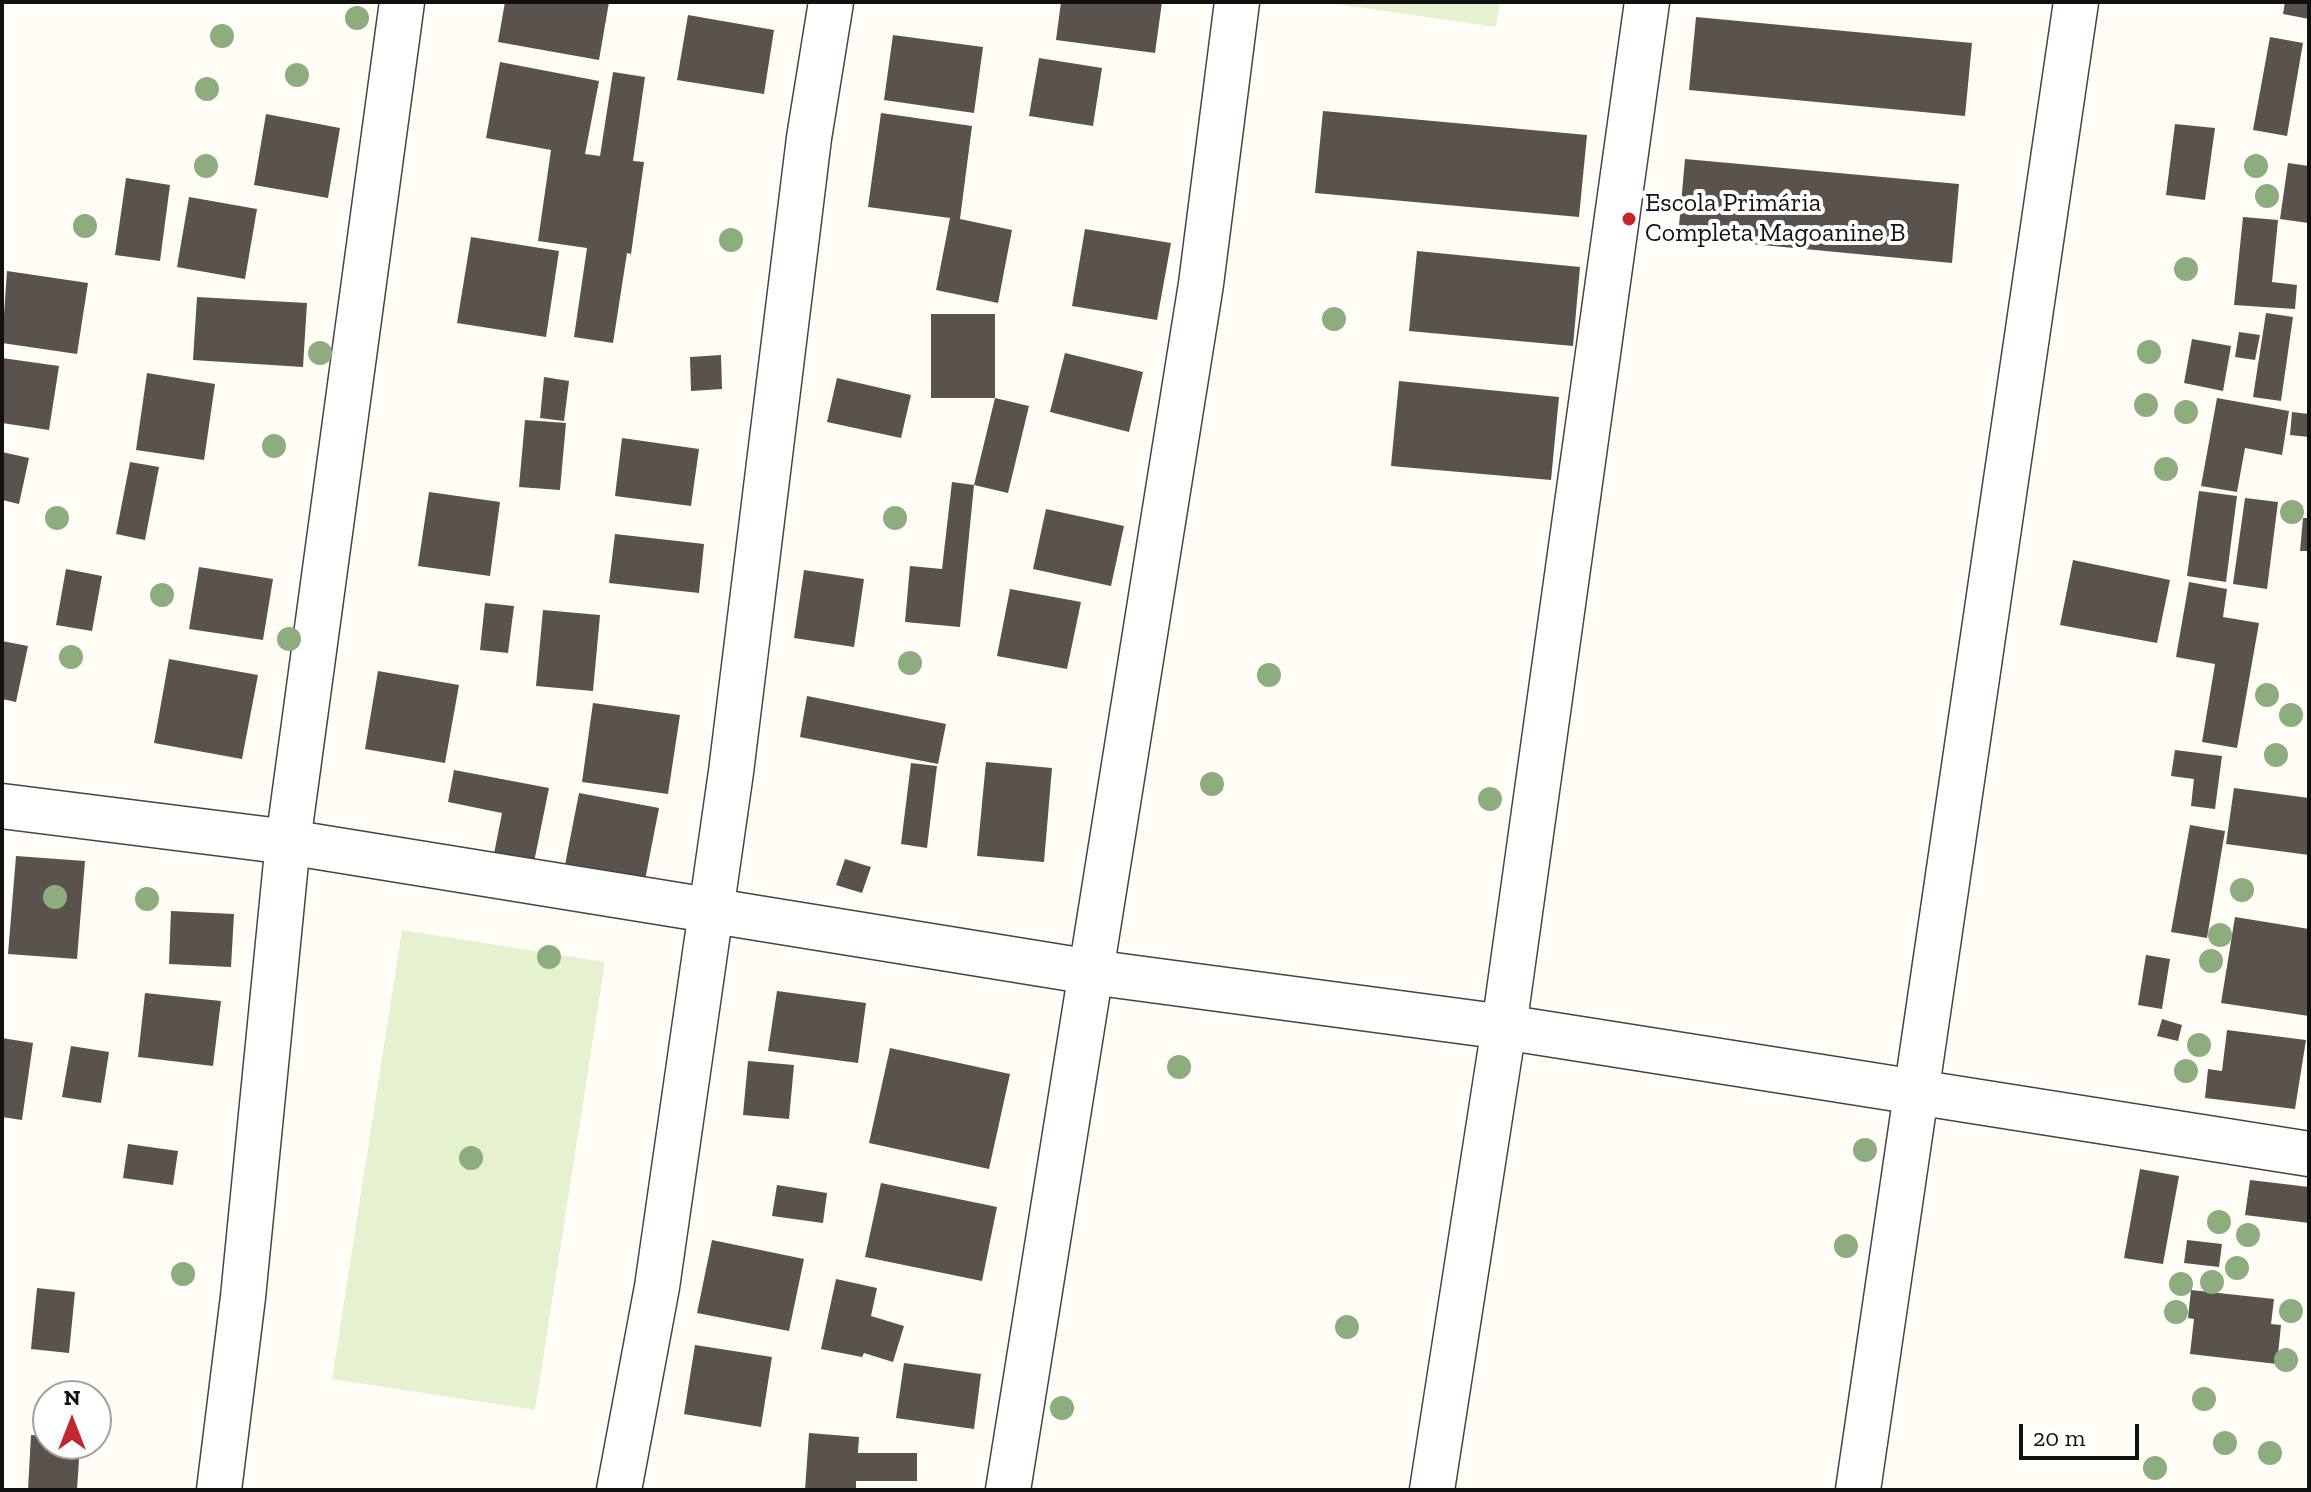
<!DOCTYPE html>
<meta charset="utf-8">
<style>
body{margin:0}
#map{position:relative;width:2311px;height:1492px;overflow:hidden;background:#fffdf5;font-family:"Zilla Slab",serif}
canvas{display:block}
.frame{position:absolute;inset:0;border:4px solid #111;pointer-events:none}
.north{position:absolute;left:32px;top:1380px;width:80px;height:80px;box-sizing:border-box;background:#fff;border:2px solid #a0a0a0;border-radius:50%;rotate:0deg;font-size:22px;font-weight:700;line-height:32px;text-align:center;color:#111}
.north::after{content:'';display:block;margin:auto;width:28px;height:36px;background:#c4262e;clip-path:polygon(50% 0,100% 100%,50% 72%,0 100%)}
.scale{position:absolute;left:2019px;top:1424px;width:120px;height:36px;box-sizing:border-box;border:4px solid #111;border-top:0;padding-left:10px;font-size:24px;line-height:28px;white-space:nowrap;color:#111;-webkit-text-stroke:6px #fff;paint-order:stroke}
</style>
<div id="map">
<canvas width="2311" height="1492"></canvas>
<div class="frame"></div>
<div class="north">N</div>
<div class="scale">20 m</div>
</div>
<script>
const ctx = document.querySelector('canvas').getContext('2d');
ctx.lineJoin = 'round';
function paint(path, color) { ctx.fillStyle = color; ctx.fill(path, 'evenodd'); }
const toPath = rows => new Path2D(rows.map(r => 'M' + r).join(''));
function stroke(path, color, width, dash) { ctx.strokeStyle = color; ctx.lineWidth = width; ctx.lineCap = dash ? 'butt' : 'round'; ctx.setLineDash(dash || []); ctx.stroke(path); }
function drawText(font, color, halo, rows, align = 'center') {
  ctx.font = font + ' "Zilla Slab",serif'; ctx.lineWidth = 8; ctx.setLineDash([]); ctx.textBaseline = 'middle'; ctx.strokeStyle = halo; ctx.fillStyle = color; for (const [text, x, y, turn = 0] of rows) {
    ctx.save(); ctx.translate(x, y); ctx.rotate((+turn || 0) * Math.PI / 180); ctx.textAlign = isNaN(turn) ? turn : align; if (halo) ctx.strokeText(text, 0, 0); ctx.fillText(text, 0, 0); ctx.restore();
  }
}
const pitch = toPath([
 [1322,2,1500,2,1496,27],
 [402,930,605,962,535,1410,332,1379]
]);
const building = toPath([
 [505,2,609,2,599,60,498,42],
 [1061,2,1162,2,1155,53,1056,40],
 [2285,2,2309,2,2309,19,2283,14],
 [688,15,774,30,764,94,677,80],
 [1696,17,1972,43,1965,116,1689,90],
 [893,35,983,47,974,113,884,100],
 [2270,37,2303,43,2287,136,2253,130],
 [1039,58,1102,68,1093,126,1029,116],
 [500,62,599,81,585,154,600,156,613,72,645,77,633,161,644,162,631,254,627,253,613,343,574,337,587,248,538,241,551,150,486,138],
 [1323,111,1587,135,1579,217,1315,193],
 [881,113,972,126,960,219,1012,230,998,303,936,290,950,218,868,207],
 [266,114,340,128,328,198,254,185],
 [2175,124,2215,128,2205,200,2166,195],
 [1685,159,1959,184,1952,263,1678,237],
 [2288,163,2309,166,2308,223,2280,219],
 [126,178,170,185,160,261,115,255],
 [189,197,257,209,245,279,177,267],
 [2243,217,2278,220,2272,282,2297,285,2295,309,2234,305],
 [1085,229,1171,243,1157,320,1072,306],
 [471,237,559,251,546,337,457,323],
 [1417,251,1580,267,1573,346,1409,331],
 [7,271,88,283,77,354,2,343],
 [197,297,307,303,303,367,193,360],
 [2266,313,2293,317,2281,401,2253,397],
 [931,314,995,314,995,398,1029,406,1008,493,974,485,995,398,931,398],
 [2239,332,2260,335,2255,360,2235,357],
 [2192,339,2231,346,2223,391,2184,383],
 [1065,353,1143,372,1129,432,1050,412],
 [721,355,722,389,691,391,690,357],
 [2,358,59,366,49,430,2,423],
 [147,373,215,384,204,460,136,450],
 [544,377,569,381,564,421,540,418],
 [837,378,911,395,901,438,827,422],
 [1399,381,1559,397,1551,480,1391,466],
 [2217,398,2289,411,2282,455,2245,448,2237,492,2201,486],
 [2292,412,2309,414,2309,437,2290,435],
 [525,420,566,423,560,490,519,487],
 [622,438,699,449,691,506,615,496],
 [2,452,29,458,19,504,2,500],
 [130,462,159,467,145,540,116,534],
 [952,482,974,485,960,627,905,622,910,566,942,569],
 [2199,491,2237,496,2226,582,2187,576],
 [429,492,500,502,490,576,418,566],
 [2245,498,2278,502,2267,589,2233,584],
 [1046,509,1124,526,1111,586,1033,569],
 [2303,518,2309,518,2309,551,2300,551],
 [615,534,704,544,699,593,609,583],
 [2073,560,2170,580,2157,643,2060,625],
 [199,567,273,579,263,640,189,629],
 [66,569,102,576,92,631,56,625],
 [804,570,864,579,854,647,794,638],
 [2189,582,2227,589,2223,617,2259,623,2237,748,2202,742,2215,664,2176,657],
 [1010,589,1081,602,1067,669,997,656],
 [485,603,514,606,508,653,480,650],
 [543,610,600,615,593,691,536,686],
 [2,641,28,646,16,702,2,699],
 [169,659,258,675,242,759,154,743],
 [378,671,459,685,445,763,365,749],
 [807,696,946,724,938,764,800,737],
 [593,703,680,715,668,794,582,782],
 [2175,750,2222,756,2215,809,2191,806,2194,779,2171,776],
 [986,762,1052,768,1044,862,977,856],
 [911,763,937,766,927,848,901,844],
 [454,770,549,788,531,877,491,869,502,813,448,802],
 [2234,788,2309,798,2309,855,2226,844],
 [579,793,659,808,645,880,565,865],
 [2190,825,2225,831,2207,938,2171,932],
 [16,856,85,861,77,959,8,954],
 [845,859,871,867,862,893,836,885],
 [171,911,234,914,231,967,169,964],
 [2235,917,2309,929,2309,1016,2221,1003],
 [2146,955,2170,959,2162,1009,2138,1005],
 [777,991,866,1003,858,1063,768,1051],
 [145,993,221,1001,213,1066,138,1057],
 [2162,1019,2182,1025,2178,1041,2157,1036],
 [2227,1030,2306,1040,2295,1109,2205,1098,2208,1069,2222,1071],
 [2,1038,33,1043,22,1120,2,1117],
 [71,1046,109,1052,101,1103,62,1097],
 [890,1048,1010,1074,989,1169,869,1143],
 [748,1061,794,1065,789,1119,743,1115],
 [128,1144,178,1151,173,1185,123,1178],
 [2140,1169,2179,1176,2163,1264,2124,1258],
 [2250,1180,2309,1187,2309,1223,2245,1215],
 [881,1183,997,1207,982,1281,865,1257],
 [777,1185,827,1193,823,1223,772,1216],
 [712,1240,804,1259,789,1331,697,1313],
 [2187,1240,2222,1244,2219,1267,2184,1263],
 [836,1279,877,1288,871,1316,904,1326,893,1362,864,1353,862,1357,821,1349],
 [37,1288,75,1292,69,1353,31,1349],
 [2191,1290,2274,1299,2271,1324,2281,1325,2277,1364,2190,1354,2194,1319,2188,1318],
 [695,1345,772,1357,761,1427,684,1414],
 [904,1363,981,1374,974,1429,896,1418],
 [809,1433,859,1437,858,1453,917,1453,917,1481,856,1481,856,1490,805,1490],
 [31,1435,48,1436,48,1444,80,1444,77,1490,28,1490]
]);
const minor = toPath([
 [2,806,288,842,1091,972,1504,1027,2309,1154],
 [219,1490,243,1297,288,842,402,2],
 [619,1490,657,1287,731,772,809,138,831,2],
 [1008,1490,1201,284,1237,2],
 [1432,1490,1504,1027,1647,2],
 [1858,1490,2076,2]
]);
const trees = [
 [357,18],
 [222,36],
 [297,75],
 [207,89],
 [206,166],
 [2256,166],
 [2267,196],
 [85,226],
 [731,240],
 [2186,269],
 [1334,319],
 [2149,352],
 [320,353],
 [2146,405],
 [2186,412],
 [274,446],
 [2166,469],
 [2292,512],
 [57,518],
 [895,518],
 [162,595],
 [289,639],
 [71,657],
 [910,663],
 [1269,675],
 [2267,695],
 [2291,715],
 [2276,755],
 [1212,784],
 [1490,799],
 [2242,890],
 [55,897],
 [147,899],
 [2220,935],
 [549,957],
 [2211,961],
 [2199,1045],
 [1179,1067],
 [2186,1071],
 [1865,1150],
 [471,1158],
 [2219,1222],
 [2248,1235],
 [1846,1246],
 [2237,1268],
 [183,1274],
 [2212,1282],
 [2181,1284],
 [2291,1311],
 [2176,1312],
 [1347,1327],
 [2286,1360],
 [2204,1399],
 [1062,1408],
 [2225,1443],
 [2270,1453],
 [2155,1468]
];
const markers = [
 [1629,219,8,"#c4262e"]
];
const poiNames = [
 ["Escola Primária",1645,204],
 ["Completa Magoanine B",1645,234]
];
paint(pitch, '#e6f2cf');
paint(building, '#5a524d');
stroke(minor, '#444', 47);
stroke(minor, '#fff', 44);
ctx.fillStyle = '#8dad7f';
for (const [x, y] of trees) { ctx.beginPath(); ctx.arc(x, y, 12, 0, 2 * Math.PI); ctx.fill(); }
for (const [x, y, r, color] of markers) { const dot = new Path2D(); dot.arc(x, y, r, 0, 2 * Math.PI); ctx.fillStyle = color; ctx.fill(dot); stroke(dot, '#fff', 3); }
drawText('26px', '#111', '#fff', poiNames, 'left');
</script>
